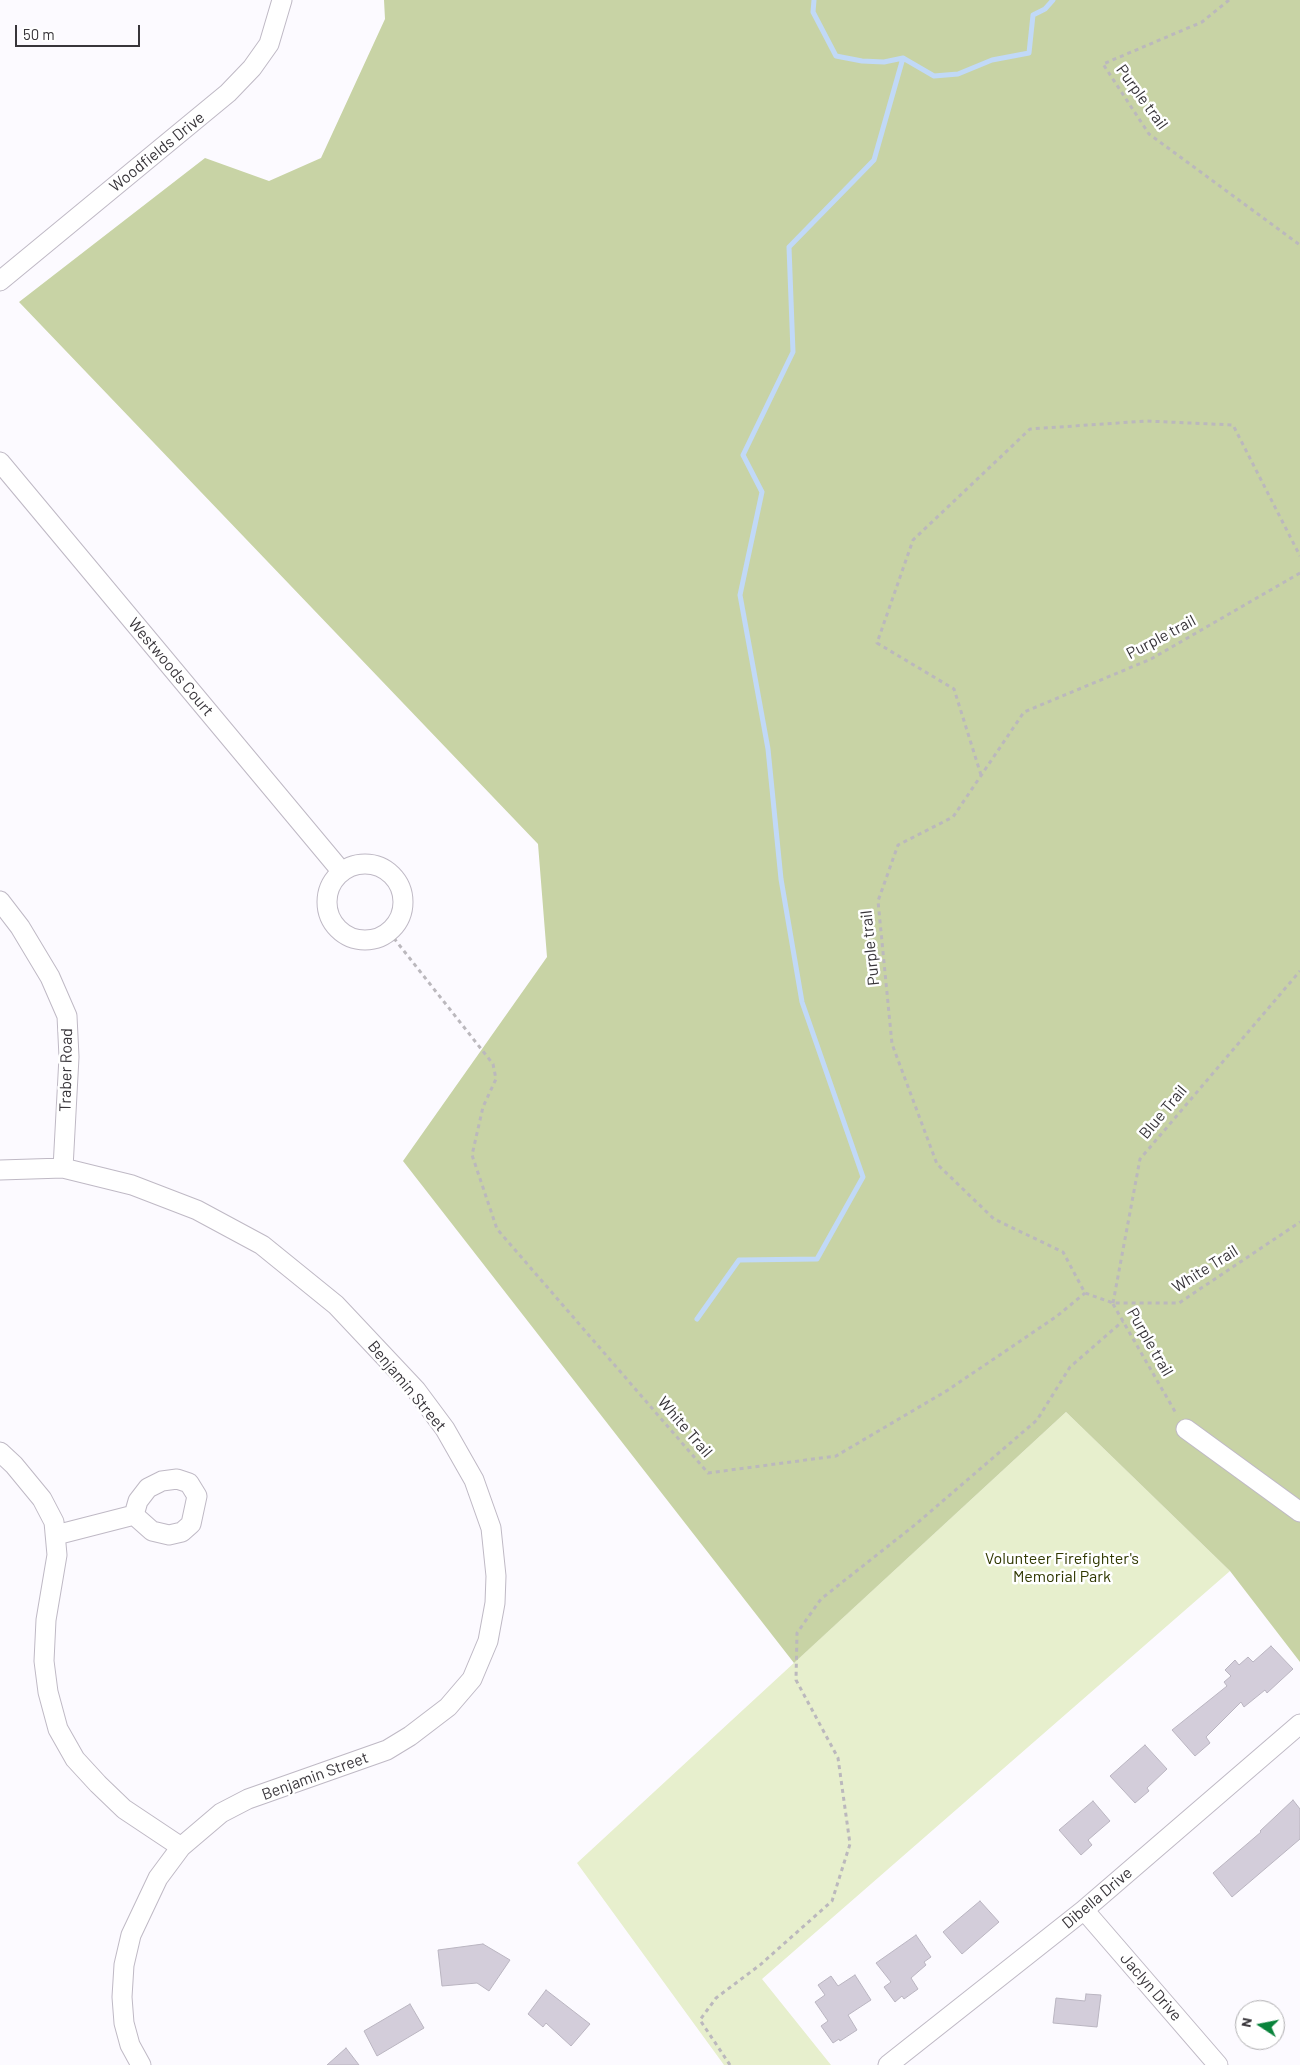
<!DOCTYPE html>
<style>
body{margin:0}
#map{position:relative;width:1300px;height:2065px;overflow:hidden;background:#fcfaff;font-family:Barlow,sans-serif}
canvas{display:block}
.north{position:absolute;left:1235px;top:2000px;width:50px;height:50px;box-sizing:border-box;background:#fff;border:1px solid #afaeb0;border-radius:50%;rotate:281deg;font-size:14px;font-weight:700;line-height:20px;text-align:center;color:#38353a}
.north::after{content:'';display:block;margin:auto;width:18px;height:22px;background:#09833b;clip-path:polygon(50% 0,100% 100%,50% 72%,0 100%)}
.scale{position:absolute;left:15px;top:25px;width:125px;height:22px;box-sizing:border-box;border:2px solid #38353a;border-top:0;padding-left:6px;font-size:15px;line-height:18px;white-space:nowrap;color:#38353a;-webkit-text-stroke:4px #fff;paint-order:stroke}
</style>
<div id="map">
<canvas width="1300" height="2065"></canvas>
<div class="north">N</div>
<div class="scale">50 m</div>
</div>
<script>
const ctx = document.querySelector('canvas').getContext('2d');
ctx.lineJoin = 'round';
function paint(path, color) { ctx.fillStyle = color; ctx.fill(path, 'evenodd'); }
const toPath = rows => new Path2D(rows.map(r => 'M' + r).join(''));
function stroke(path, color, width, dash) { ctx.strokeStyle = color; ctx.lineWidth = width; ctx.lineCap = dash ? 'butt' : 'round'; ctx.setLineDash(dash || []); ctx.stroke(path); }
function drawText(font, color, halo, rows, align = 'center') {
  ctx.font = font + ' Barlow,sans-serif'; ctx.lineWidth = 5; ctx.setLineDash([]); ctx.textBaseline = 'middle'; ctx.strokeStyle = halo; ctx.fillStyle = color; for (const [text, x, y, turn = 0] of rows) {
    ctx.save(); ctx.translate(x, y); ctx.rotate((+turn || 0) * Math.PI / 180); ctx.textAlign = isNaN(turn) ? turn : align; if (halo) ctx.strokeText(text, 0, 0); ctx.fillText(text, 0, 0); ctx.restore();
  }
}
const green = toPath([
 [1066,1412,1230,1571,762,1979,831,2065,724,2065,577,1863]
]);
const forest = toPath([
 [384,0,1300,0,1300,1662,1230,1571,1066,1412,794,1663,403,1161,547,957,538,844,19,302,205,158,269,181,321,158,385,19]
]);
const stream = toPath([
 [814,0,813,12,836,56,862,61,884,62,903,58,934,76,958,74,992,60,1029,53,1033,15,1045,9,1053,0],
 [697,1319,739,1260,817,1259,863,1177,802,1002,781,879,768,749,740,595,762,492,743,455,793,352,789,247,874,160,903,58]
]);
const building = toPath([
 [1271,1646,1293,1669,1267,1693,1265,1690,1244,1707,1241,1702,1206,1737,1210,1743,1195,1756,1172,1730,1227,1686,1224,1682,1231,1676,1225,1670,1235,1660,1239,1665,1248,1657,1253,1662,1271,1646],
 [1145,1745,1167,1769,1147,1788,1149,1791,1135,1803,1110,1776,1145,1745],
 [1293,1800,1300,1809,1300,1839,1232,1897,1213,1873,1261,1832,1260,1831,1293,1800],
 [1093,1801,1110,1821,1088,1840,1092,1845,1081,1855,1059,1830,1093,1801],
 [980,1901,999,1922,962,1954,943,1932,980,1901],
 [916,1935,931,1957,924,1962,926,1965,911,1978,918,1989,904,1999,902,1996,895,2002,884,1987,891,1982,876,1963,916,1935],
 [483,1944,510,1960,489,1991,477,1983,442,1986,438,1950,483,1944],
 [855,1975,871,2000,848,2015,857,2030,840,2041,839,2039,833,2043,821,2026,828,2021,815,2002,825,1995,818,1985,831,1976,838,1986,855,1975],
 [546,1990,590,2024,571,2046,546,2023,543,2027,528,2014,546,1990],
 [1086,1994,1101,1995,1097,2027,1053,2023,1056,1998,1085,2001,1086,1994],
 [410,2004,424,2028,377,2056,364,2031,410,2004],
 [346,2048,359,2065,327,2065,346,2048]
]);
const path = toPath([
 [1229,0,1202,22,1103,64,1149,134,1300,245],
 [1300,573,1151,659,1024,712,953,817,898,845,878,901,892,1044,937,1164,994,1219,1063,1252,1085,1293,1113,1303,1179,1303,1300,1222],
 [981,775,954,689,877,643,913,540,1030,429,1147,421,1233,425,1300,556],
 [389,932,493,1064,496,1079,483,1107,472,1155,497,1229,708,1473,836,1456,948,1390,1057,1316,1085,1293],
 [1113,1303,1140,1159,1300,971],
 [1113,1304,1177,1415],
 [730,2065,700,2020,716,1998,760,1965,832,1901,850,1844,838,1758,796,1680,797,1633,821,1599,916,1524,1037,1420,1070,1367,1123,1321]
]);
const minor = toPath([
 [0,281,228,93,252,68,269,44,282,0],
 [0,462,342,872],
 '327 902a38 38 0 1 1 76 0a38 38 0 1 1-76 0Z',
 [0,901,20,927,50,977,67,1016,69,1057,63,1168],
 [0,1170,63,1168,132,1185,197,1210,262,1245,336,1305,416,1390,445,1429,474,1480,491,1528,496,1576,495,1603,488,1641,472,1679,448,1707,410,1736,387,1750,248,1799,221,1813,181,1847,158,1878,131,1935,124,1965,122,1997,124,2023,130,2045,141,2065],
 [1186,1429,1300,1512],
 [0,1452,14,1465,42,1499,54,1522,57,1555,46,1620,44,1661,48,1692,58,1729,75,1759,98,1784,124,1809,181,1847],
 [177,1479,189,1483,197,1496,191,1524,182,1532,169,1535,152,1531,134,1515,138,1501,148,1488,162,1481,177,1479],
 [56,1535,134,1515],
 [1084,1910,1218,2065],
 [888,2065,1084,1910,1300,1724]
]);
const streetNames = [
 ["Purple trail",1142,97,54],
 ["Woodfields Drive",157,152,-39],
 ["Purple trail",1161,637,-28],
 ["Westwoods Court",171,667,50],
 ["Purple trail",870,948,-96],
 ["Traber Road",66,1070,-89],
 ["Blue Trail",1163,1112,-50],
 ["White Trail",1205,1269,-32],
 ["Purple trail",1150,1342,60],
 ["Benjamin Street",407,1386,50],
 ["White Trail",685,1427,49],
 ["Benjamin Street",315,1776,-20],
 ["Dibella Drive",1097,1898,-40],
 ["Jaclyn Drive",1151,1987,49]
];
const parkNames = [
 ["Volunteer Firefighter's",1062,1559],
 ["Memorial Park",1062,1577]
];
paint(green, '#e7efcd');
paint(forest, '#c8d3a5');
stroke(stream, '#c1d9f7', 5);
paint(building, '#d3cdda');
stroke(building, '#bab5c1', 1);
stroke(minor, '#bfb9c5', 21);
stroke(path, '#bbb8bd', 3, [4, 4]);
stroke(minor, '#fff', 19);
drawText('16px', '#38353a', '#fff', streetNames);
drawText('16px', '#303801', '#fff', parkNames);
</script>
